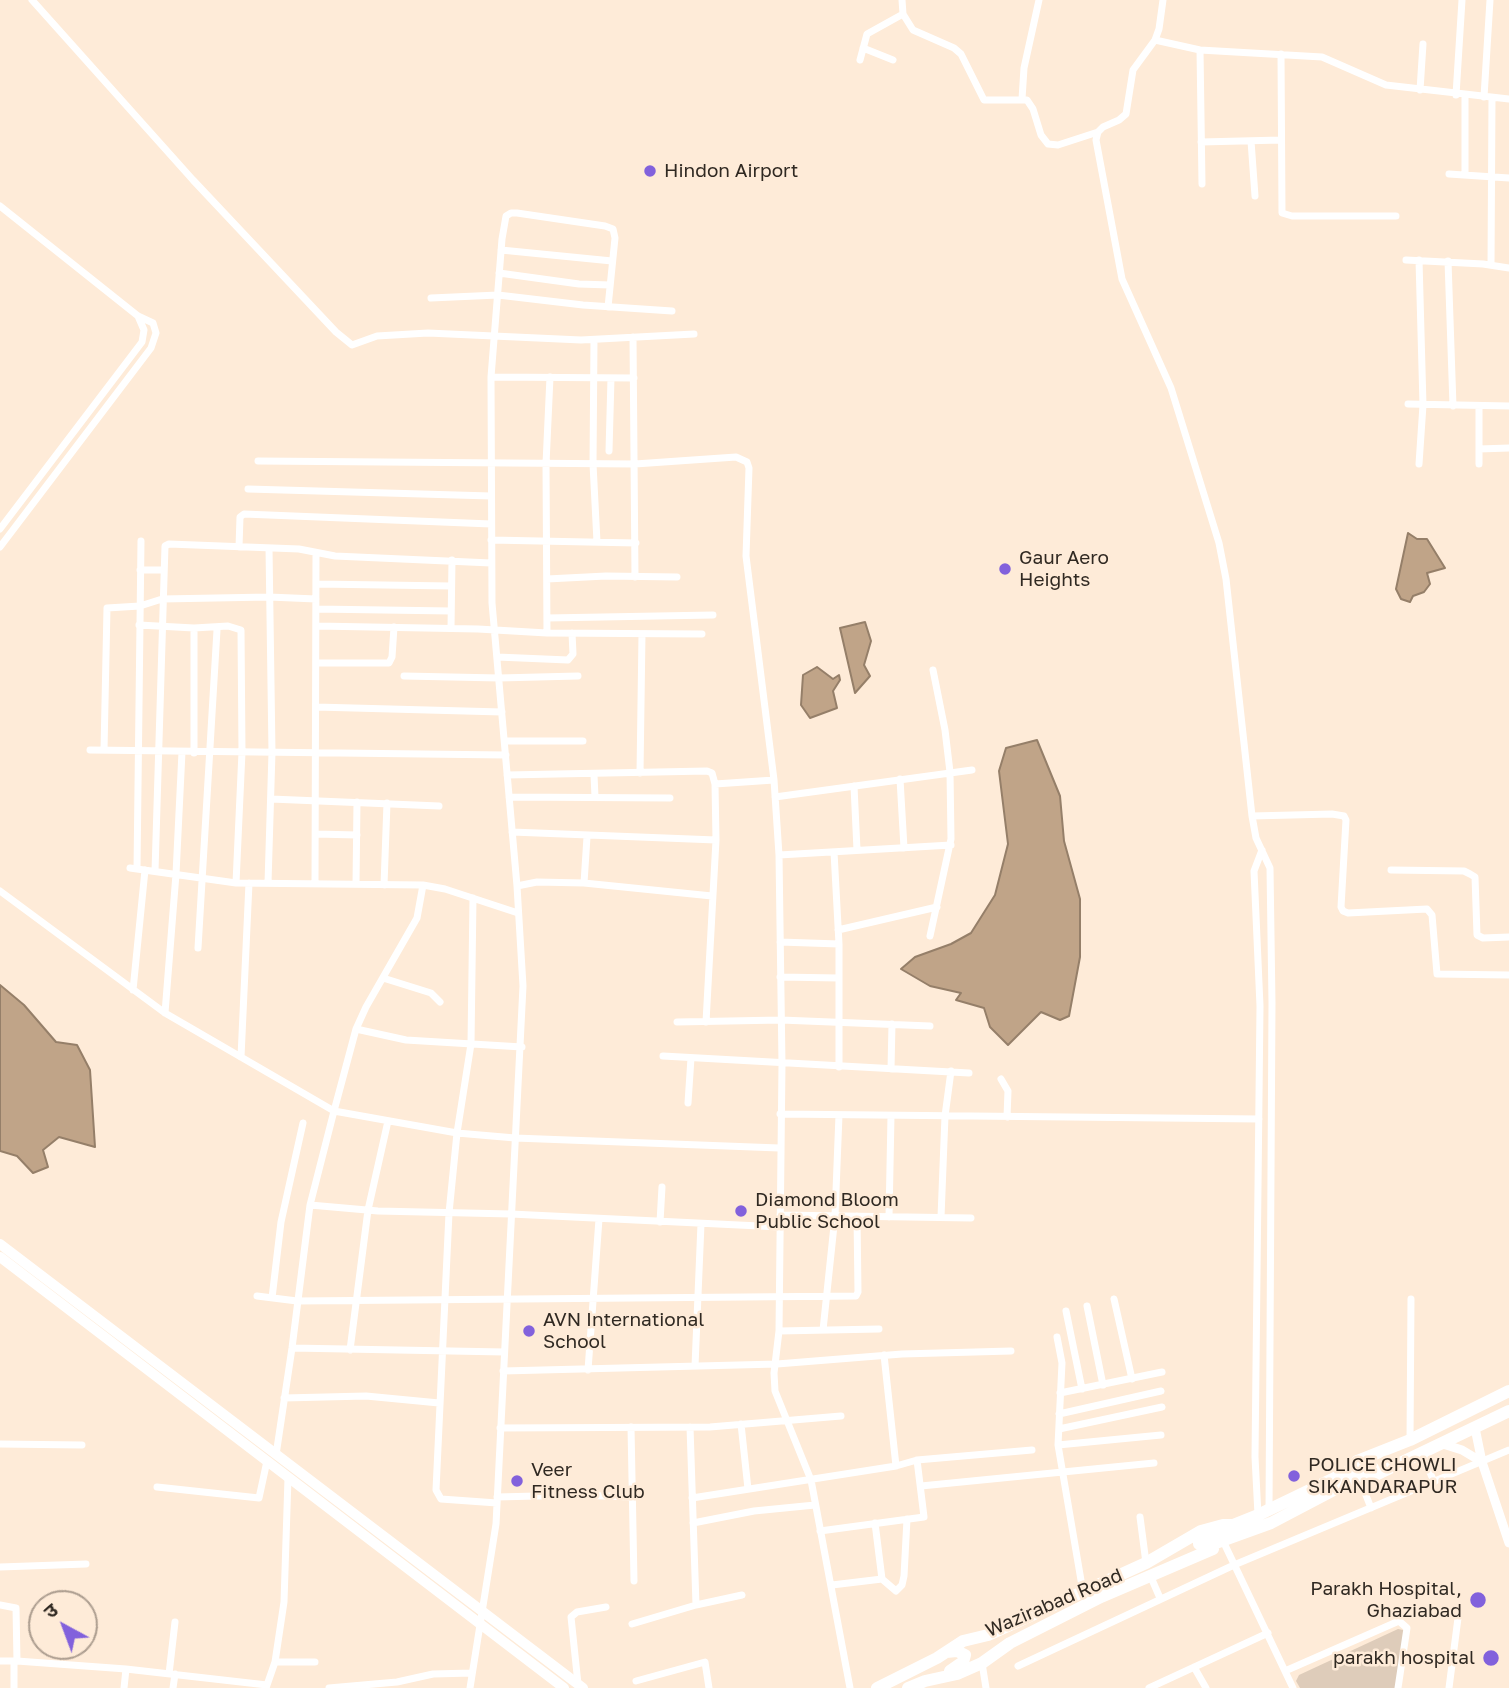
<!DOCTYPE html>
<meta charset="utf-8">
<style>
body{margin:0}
#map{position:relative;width:1509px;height:1688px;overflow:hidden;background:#feebd8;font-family:"Golos Text","Noto Sans Devanagari",sans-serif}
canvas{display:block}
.north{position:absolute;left:28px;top:1590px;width:70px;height:70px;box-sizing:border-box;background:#feebd8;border:2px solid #ac9d8f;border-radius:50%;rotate:319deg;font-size:19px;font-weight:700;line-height:28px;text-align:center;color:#302922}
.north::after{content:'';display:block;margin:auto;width:24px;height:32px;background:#8261dc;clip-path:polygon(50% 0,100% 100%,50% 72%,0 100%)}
</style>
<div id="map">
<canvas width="1509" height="1688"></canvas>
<div class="north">उ</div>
</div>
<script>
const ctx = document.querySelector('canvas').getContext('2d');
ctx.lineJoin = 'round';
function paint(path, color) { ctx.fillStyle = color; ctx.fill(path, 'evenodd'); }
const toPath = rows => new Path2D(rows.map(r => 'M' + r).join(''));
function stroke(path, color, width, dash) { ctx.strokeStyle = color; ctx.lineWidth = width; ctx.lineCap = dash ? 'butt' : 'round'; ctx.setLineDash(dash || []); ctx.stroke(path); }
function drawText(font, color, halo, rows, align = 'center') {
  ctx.font = font + ' "Golos Text",sans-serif'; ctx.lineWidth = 5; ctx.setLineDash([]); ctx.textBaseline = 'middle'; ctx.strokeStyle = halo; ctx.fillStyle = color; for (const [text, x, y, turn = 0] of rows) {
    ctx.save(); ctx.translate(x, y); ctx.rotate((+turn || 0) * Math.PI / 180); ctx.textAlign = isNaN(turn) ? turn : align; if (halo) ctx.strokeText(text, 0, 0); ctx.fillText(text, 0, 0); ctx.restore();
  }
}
const green = toPath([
 [1398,1629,1408,1631,1401,1688,1300,1688,1296,1681,1299,1675]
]);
const water = toPath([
 [1408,533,1417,539,1427,539,1445,568,1427,573,1430,584,1424,592,1413,596,1410,602,1401,599,1396,589,1408,533],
 [865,622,871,641,864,665,870,676,855,693,840,628,865,622],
 [817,667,833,679,839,675,840,680,833,691,837,708,810,718,801,705,803,675,817,667],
 [1037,740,1060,796,1064,841,1080,899,1080,957,1069,1016,1060,1020,1041,1012,1008,1045,990,1027,984,1008,956,1000,961,993,930,986,901,969,915,957,951,944,971,933,995,895,1008,844,999,771,1006,748,1037,740],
 [0,985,24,1005,56,1042,77,1045,90,1070,95,1147,59,1137,43,1150,48,1167,33,1173,17,1156,0,1151,0,985]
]);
const minor = toPath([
 [32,0,193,180,336,332,352,345,377,336,428,333,581,340,694,334],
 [902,0,903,14,913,30,954,48,961,54,984,100,1027,100,1033,109,1041,135,1048,144,1058,145,1098,132],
 [1163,0,1159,29,1155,40,1133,70,1126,114,1119,120,1103,127,1098,132,1096,140,1122,279,1171,388,1219,543,1226,579,1252,816,1256,838,1270,868,1272,1003,1269,1510],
 [1155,40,1200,50,1322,57,1386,85,1509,99],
 [863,48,893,60],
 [1200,50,1202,184],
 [1281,54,1282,213,1292,216,1396,216],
 [860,60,867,34,903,14],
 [1420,90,1423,44],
 [1456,95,1462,0],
 [1484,97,1490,0],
 [1022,99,1024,68,1039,0],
 [1251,141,1255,196],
 [1201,142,1281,140],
 [1449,174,1509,178],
 [1465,175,1465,95],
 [0,206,138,316,153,323,156,333,151,348,0,547],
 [501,250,612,261],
 [1406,260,1483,264,1509,268],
 [1419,260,1423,405,1419,464],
 [1448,261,1453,406],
 [1491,265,1492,98],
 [499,273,579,284,610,285],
 [431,298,498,295,583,305,672,311],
 [633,337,635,577],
 [594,340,593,464,597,542],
 [491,377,634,378],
 [1408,404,1509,406],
 [1479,449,1509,448],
 [609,451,611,378],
 [258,461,635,464,736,457,747,462,749,468,746,556,774,780,779,855,782,1064,779,1331,774,1373,775,1391,811,1480,850,1688],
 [1479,464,1479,406],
 [248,489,491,496],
 [0,529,142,342,144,330,138,316],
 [491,540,636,543],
 [239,547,240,517,244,514,491,524],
 [140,570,163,570],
 [547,579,606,576,677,577],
 [317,584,451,586],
 [316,609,451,611],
 [547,618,713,615],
 [139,625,194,628,228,626,241,630,242,752,236,883],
 [317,626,478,629,547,633,702,634],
 [194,628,194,753],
 [451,628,452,560],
 [547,633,546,464,550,377],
 [497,657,568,660,573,654,572,633],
 [316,663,389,663,392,657,394,627],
 [404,676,499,678,578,676],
 [316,707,502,712],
 [505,741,583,741],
 [90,750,506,755],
 [104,750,107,608,140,606,162,599,269,597,316,599],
 [640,773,642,634],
 [507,775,707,771,712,773,715,784,716,840,706,1022],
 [594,775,595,797],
 [900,779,904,848],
 [715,784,774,780],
 [854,786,857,850],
 [509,797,670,798],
 [775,797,972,770],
 [271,799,439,806],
 [1252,816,1332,814,1344,816,1346,820,1341,907,1343,911,1348,913,1427,909,1432,915,1437,974,1509,975],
 [512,832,716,840],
 [316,834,357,835],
 [834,852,839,944,839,1067],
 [779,855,951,845],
 [130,868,236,883,423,885,445,889,518,913],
 [137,869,141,541],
 [1391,870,1464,871,1470,874,1475,877,1477,935,1483,938,1509,937],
 [155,871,165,546,169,544,299,549,335,556,491,563],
 [268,883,272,752,269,548],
 [584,883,587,837],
 [315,884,316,553],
 [356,884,357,802],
 [384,885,387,803],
 [517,886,537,882,584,883,712,896],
 [0,891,165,1013,334,1111,457,1133,515,1138,779,1148],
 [473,898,471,1044,457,1133,449,1213,436,1490,441,1499,497,1503],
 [838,930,937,907],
 [930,936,951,839,950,772,945,730,933,670],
 [780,942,839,944],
 [198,948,217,630],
 [780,977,838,978],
 [383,978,431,993,440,1002],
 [133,990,145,870],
 [165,1013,176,874,182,752],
 [677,1022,781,1020,930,1026],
 [356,1029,406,1040,522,1047],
 [663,1056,969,1073],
 [241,1057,249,883],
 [891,1069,892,1024],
 [1001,1079,1008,1091,1007,1117],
 [688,1103,691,1058],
 [780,1114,1259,1119],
 [310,1205,378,1211,511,1214,780,1227],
 [780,1215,971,1218],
 [889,1217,891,1116],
 [941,1217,945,1116,951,1071],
 [660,1222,662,1187],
 [257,1296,297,1301,856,1296,858,1292,857,1216],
 [272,1298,281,1222,303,1123],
 [1114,1299,1132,1379],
 [1087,1306,1103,1385],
 [1066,1311,1082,1389],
 [823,1330,835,1216,839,1115],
 [779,1331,879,1329],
 [1057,1337,1062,1363,1058,1445,1083,1592],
 [292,1348,504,1352],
 [350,1350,368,1210,388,1121],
 [884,1355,896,1466],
 [695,1366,701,1224],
 [588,1370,599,1219],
 [503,1371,777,1364,902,1354,1011,1351],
 [1060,1393,1162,1372],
 [284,1398,366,1396,439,1403],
 [1059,1414,1161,1391],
 [741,1424,748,1489],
 [631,1427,634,1581],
 [690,1427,696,1605],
 [500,1428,710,1427,841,1416],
 [1059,1429,1162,1407],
 [1410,1440,1411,1299],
 [0,1444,82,1445],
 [1058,1445,1161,1435],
 [1422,1453,1434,1482],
 [276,1455,292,1348,310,1205,334,1111,356,1029,366,1007,417,918,423,885],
 [1360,1480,1371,1508],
 [921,1486,1154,1463],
 [157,1487,259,1498,267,1461],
 [497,1497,576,1495,633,1497],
 [692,1498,896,1466,917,1460,1032,1450],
 [1258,1515,1255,1457,1260,1006,1254,871,1262,850],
 [1140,1517,1146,1563],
 [693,1523,754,1511,815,1505],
 [875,1523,882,1579,896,1591,902,1585,904,1576,907,1519],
 [820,1531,924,1517,917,1460],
 [1224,1543,1293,1688],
 [0,1567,86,1564],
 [1150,1575,1160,1598],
 [832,1585,882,1579],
 [0,1605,16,1608,17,1661,126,1669,267,1685],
 [632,1624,696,1605,742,1595],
 [0,1661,17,1661],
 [275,1662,315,1662],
 [982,1663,986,1688],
 [1018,1666,1234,1565,1509,1450],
 [1194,1667,1206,1688],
 [1285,1671,1399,1621,1407,1628,1398,1688],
 [169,1674,175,1622],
 [636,1681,705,1662,709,1688],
 [578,1684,571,1617,577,1612,606,1607],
 [14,1688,14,1662],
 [124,1688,126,1669],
 [173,1688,175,1674],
 [266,1688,275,1662,284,1602,288,1478],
 [329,1688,397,1682,433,1674,472,1673],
 [470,1688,496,1524,523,986,517,886,492,603,491,377,502,239,506,216,511,213,517,213,605,226,613,229,615,238,608,307],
 [1149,1688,1268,1633],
 [1449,1688,1458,1618]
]);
const tertiary = toPath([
 [1475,1428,1482,1462,1509,1543],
 [1443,1444,1462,1450,1482,1462]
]);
const secondary = toPath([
 [0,1244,583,1688],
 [0,1257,564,1688]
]);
const trunk = toPath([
 [1357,1461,1410,1440,1509,1391],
 [1368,1462,1373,1468,1370,1471,1271,1523,1210,1545,1199,1544,1199,1540,1203,1537,1258,1515,1368,1462],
 [1367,1479,1509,1411],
 [946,1652,957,1651,965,1655,963,1662,950,1671],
 [877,1688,937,1658,963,1641,988,1635,1146,1563,1201,1531,1223,1525,1234,1525],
 [908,1688,925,1681,957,1674,982,1663,1010,1643,1101,1597,1213,1549]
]);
const markers = [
 [650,171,7,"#8261dc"],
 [1005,569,7,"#8261dc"],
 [741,1211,7,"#8261dc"],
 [529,1331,7,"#8261dc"],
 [1294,1476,7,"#8261dc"],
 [517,1481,7,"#8261dc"],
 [1478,1600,9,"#8261dc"],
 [1491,1658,9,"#8261dc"]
];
const poiNames = [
 ["Hindon Airport",664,171],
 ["Gaur Aero",1019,558],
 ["Heights",1019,580],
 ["Diamond Bloom",755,1200],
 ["Public School",755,1222],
 ["AVN International",543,1320],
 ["School",543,1342],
 ["POLICE CHOWLI",1308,1465],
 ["SIKANDARAPUR",1308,1487],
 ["Veer",531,1470],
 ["Fitness Club",531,1492],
 ["Parakh Hospital,",1462,1589,"right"],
 ["Ghaziabad",1462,1611,"right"],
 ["parakh hospital",1475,1658,"right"]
];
const streetNames = [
 ["Wazirabad Road",1054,1603,-23]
];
paint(green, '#deccba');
paint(water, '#c0a488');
stroke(water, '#957f69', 2);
stroke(minor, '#fff', 7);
stroke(tertiary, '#fff', 9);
stroke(secondary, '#fff', 10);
stroke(trunk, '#fff', 12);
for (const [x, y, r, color] of markers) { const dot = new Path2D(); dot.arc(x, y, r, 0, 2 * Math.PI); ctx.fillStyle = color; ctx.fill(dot); stroke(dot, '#feebd8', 2.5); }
drawText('19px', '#302922', '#feebd8', poiNames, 'left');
drawText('19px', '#302922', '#feebd8', streetNames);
</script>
